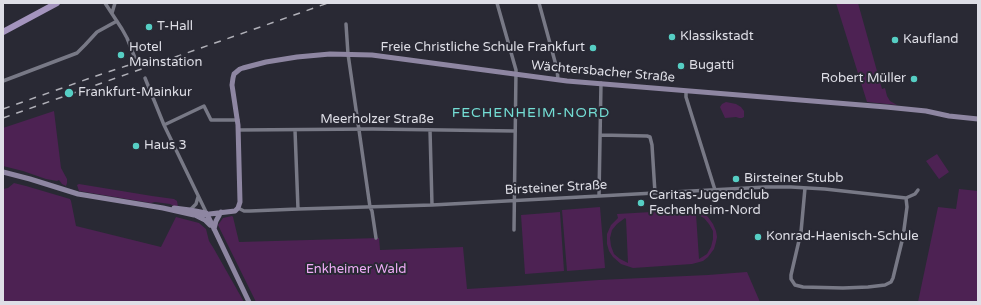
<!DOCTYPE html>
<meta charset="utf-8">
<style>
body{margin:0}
#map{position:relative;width:981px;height:305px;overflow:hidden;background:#292934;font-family:"Varela Round",sans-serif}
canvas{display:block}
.frame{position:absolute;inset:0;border:4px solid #dedee6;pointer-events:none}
</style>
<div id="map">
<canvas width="981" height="305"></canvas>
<div class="frame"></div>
</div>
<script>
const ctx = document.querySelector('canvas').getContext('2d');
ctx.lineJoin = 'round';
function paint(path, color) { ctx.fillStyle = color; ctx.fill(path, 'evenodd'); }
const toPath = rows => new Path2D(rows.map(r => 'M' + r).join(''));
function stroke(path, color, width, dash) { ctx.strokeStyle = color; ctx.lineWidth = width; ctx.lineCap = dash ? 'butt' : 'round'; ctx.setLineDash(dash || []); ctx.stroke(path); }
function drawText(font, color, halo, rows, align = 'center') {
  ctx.font = font + ' "Varela Round",sans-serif'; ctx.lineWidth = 4; ctx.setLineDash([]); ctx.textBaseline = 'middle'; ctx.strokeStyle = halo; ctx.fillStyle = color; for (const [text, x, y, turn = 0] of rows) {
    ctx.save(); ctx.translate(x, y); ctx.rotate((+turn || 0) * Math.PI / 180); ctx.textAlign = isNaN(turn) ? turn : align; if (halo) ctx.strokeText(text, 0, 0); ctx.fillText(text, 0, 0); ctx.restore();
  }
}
const green = toPath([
 [836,3,858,3,882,89,885,88,887,96,890,101,897,105,867,102],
 [726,102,736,104,741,107,744,111,744,117,742,118,739,118,736,117,725,118,720,107,722,104],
 [54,111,61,168,67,179,67,183,66,186,62,184,59,180,57,181,46,179,23,171,3,166,3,128],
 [937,154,949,172,939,179,926,161],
 [14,183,26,186,70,199,71,201,76,226,161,247,176,217,199,223,206,229,209,241,214,249,244,302,3,302,3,189,8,188],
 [79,184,152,196,174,199,177,201,178,207,174,206,170,204,155,202,151,203,79,191,77,185],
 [959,189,978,191,978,302,918,302,938,207,956,209],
 [600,207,605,268,567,271,562,210],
 [703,209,703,213,708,217,713,224,716,231,717,237,716,242,714,249,708,257,703,261,692,264,633,268,621,264,613,257,609,251,607,244,607,234,611,225,618,218,617,214],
 [696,214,704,218,709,224,713,231,713,239,711,247,707,254,699,259],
 [625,218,626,219,628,263,620,259,614,254,611,246,610,238,612,230,617,224],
 [560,212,564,271,525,274,521,215],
 [232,216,233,217,239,242,379,238,380,250,463,247,467,289,516,286,599,280,708,275,747,272,760,302,256,302,218,225,223,218]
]);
const street = toPath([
 [105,3,122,29,127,38,135,58],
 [497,3,516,70,514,230],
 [539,3,557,69,558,80],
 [112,13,115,3],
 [346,24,348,54,359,130,370,207,372,211,376,238],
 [145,78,164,125,207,214],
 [3,81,77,53,85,45,97,32,117,21],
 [686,91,686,97,715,190],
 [164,125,204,106,211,120,238,120],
 [238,130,373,129,515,131],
 [295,130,298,209],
 [430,130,432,205],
 [600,135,647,136,650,137,652,145,655,193],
 [805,188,801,232,791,275,791,279,795,285,803,287,843,288,868,287,885,285,891,282,893,278,903,237,907,207,906,198],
 [599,196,601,83],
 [238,208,244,211,250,211,298,209,432,205,766,187,791,187,825,189,906,198,915,194,918,190],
 [190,210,196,204,198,197]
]);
const secondary = toPath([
 [3,172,30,179,78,194,163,208,194,215,201,215,235,211,238,208,240,202,238,125,232,85,233,78,234,74,240,69,243,68,266,62,297,57,330,54,372,55,567,81,886,107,926,111,949,116,978,119],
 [174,208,190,210,206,213],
 [207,214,249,302],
 [195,215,205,220,210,225],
 [214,229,216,221,221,212]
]);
const primary = toPath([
 [3,32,57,3]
]);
const rail = toPath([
 [3,109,96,76,126,66,160,57],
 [3,118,328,3]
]);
const markers = [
 [149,27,4,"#56cec4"],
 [672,37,4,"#56cec4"],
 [895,40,4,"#56cec4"],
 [593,48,4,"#56cec4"],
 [121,55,4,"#56cec4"],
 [681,66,4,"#56cec4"],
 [914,79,4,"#56cec4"],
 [69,93,5,"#56cec4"],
 [136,146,4,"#56cec4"],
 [736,179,4,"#56cec4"],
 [641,203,4,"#56cec4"],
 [758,237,4,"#56cec4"]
];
const poiNames = [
 ["T-Hall",157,27],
 ["Klassikstadt",680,37],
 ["Kaufland",903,40],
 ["Hotel",129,48],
 ["Mainstation",129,63],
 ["Freie Christliche Schule Frankfurt",585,48,"right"],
 ["Bugatti",689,66],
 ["Robert Müller",906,79,"right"],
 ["Frankfurt-Mainkur",78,93],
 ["Haus 3",144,146],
 ["Birsteiner Stubb",744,179],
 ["Caritas-Jugendclub",649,196],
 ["Fechenheim-Nord",649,211],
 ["Konrad-Haenisch-Schule",766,237]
];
const streetNames = [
 ["Wächtersbacher Straße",603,72,5],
 ["Meerholzer Straße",377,120],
 ["Birsteiner Straße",556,188,-3]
];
const parkNames = [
 ["Enkheimer Wald",356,270]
];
const neighbourhoodNames = [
 ["FECHENHEIM-NORD",531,113]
];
paint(green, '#4d2253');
stroke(street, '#787986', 3.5);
stroke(secondary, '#8e86a2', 5);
stroke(primary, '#a494be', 6);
stroke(rail, '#b0b0b8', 1.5, [7, 7]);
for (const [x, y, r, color] of markers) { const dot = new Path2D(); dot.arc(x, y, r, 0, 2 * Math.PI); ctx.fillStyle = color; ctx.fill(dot); stroke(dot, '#292934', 1.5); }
drawText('13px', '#dedee6', '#292934', poiNames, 'left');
drawText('13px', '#dedee6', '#292934', streetNames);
drawText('13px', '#eeacf6', '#292934', parkNames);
ctx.letterSpacing = '1px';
drawText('14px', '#74ded5', '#292934', neighbourhoodNames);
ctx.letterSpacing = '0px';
</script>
